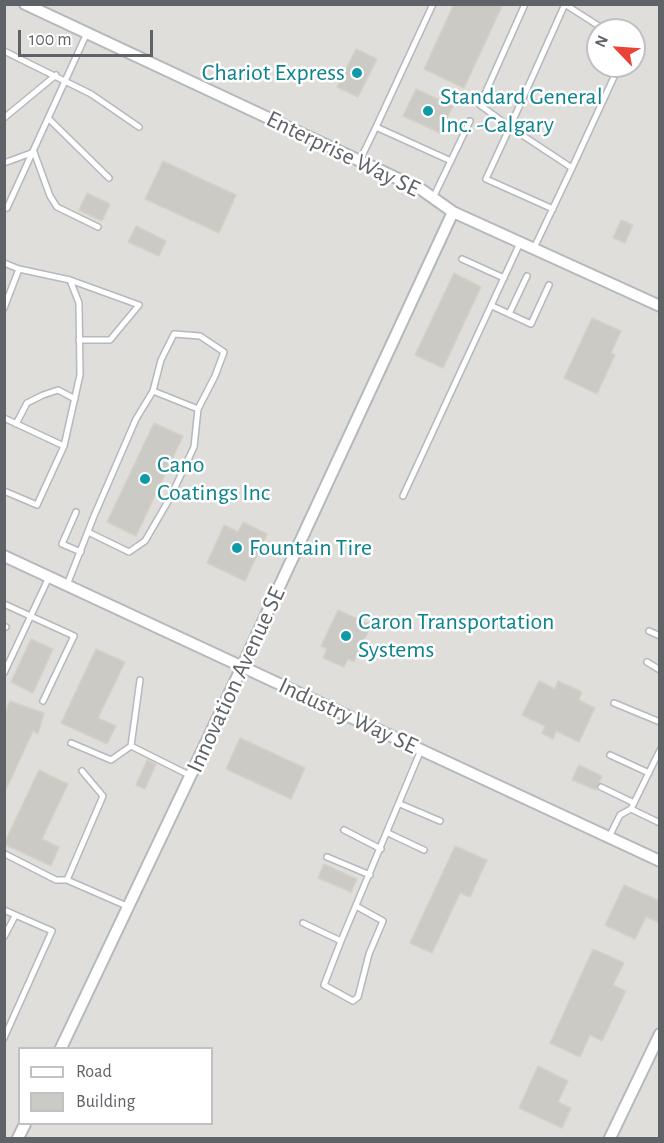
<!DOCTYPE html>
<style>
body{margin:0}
#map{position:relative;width:664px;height:1143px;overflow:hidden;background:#f1efe8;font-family:"Alegreya Sans",sans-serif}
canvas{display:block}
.frame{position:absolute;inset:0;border:6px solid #5f6368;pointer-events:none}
.legend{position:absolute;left:18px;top:1047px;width:195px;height:78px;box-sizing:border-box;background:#fff;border:2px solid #bfc1c3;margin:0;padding:8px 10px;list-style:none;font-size:18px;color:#5f6368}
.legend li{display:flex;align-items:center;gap:12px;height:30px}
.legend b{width:30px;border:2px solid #bfc1c3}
.north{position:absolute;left:586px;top:18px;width:60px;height:60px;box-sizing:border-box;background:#fff;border:2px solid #bfc1c3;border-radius:50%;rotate:295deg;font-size:16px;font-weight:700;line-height:24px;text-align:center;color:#5f6368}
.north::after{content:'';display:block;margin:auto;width:21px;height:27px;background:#ea4335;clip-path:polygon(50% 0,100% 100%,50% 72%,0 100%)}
.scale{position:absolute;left:18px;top:30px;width:135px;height:27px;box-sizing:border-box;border:3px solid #5f6368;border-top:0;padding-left:8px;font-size:18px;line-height:21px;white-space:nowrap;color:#5f6368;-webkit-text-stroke:4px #fff;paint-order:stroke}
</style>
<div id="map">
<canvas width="664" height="1143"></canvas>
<div class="frame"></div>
<ul class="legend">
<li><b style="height:8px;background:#fff"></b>Road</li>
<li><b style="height:16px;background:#cccac5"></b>Building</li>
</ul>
<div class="north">N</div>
<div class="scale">100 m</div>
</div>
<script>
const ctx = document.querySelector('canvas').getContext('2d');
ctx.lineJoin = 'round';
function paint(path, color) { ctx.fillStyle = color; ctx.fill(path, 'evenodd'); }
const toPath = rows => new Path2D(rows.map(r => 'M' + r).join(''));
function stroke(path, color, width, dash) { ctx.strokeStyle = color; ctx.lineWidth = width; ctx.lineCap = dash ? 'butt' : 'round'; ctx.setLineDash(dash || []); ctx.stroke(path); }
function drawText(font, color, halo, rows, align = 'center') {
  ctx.font = font + ' "Alegreya Sans",sans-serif'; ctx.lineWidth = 5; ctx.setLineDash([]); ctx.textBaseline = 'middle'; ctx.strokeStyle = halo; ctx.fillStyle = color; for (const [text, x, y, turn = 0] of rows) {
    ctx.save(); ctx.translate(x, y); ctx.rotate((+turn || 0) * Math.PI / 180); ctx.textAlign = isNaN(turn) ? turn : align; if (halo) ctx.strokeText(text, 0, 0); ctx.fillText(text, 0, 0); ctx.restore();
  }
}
const industrial = toPath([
 [5,5,659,5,659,1138,5,1138],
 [598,30,634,30,634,66,598,66],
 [20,1048,212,1048,212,1124,20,1124]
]);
const building = toPath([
 [454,4,503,4,464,88,424,69,454,4],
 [356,49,377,59,358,97,337,87,356,49],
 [416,89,453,106,440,133,403,116,416,89],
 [163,161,236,195,219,233,145,199,163,161],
 [87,193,110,204,102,221,79,210,87,193],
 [621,220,633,225,625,243,613,238,621,220],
 [136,226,166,241,159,256,128,242,136,226],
 [454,273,481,287,443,368,415,355,454,273],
 [592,318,621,331,611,353,615,355,597,394,564,378,592,318],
 [154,423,183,436,136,536,107,522,154,423],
 [243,522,267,534,245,581,207,563,224,525,238,532,243,522],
 [338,610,371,625,354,662,348,659,344,667,323,658,327,649,321,646,338,610],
 [31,639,53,649,33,693,11,682,31,639],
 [96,649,125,662,98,718,116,726,107,744,61,723,96,649],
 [539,681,555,689,558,681,582,692,579,700,595,708,579,742,556,731,553,739,542,733,545,726,522,715,539,681],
 [10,701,44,713,38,734,33,731,4,794,4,714,10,701],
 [240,738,305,768,291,799,226,769,240,738],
 [147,760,156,764,145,789,136,785,147,760],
 [579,765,602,776,596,790,572,780,579,765],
 [39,770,68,784,42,839,59,847,51,866,4,844,39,770],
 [455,846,487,860,470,897,460,893,432,953,410,943,455,846],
 [324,864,357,879,351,892,318,878,324,864],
 [624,885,660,901,660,923,646,917,635,939,605,925,624,885],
 [593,949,624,963,613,985,626,991,602,1041,590,1035,580,1057,550,1043,593,949],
 [538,1066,568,1081,558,1102,571,1108,562,1128,519,1108,538,1066]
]);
const service = toPath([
 [433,4,376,127,451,161],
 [525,4,480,105,510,127,486,179,553,209],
 [566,5,605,30],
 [4,51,91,94,139,127],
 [4,118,56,75],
 [49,119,109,178],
 [360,160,376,127],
 [4,163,34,152,50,196,57,207,98,227],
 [572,168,619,66],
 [433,198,470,121],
 [7,208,87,33],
 [534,248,572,168,510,127,565,4],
 [462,259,504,278],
 [4,263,19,269],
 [70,280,139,305,110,340,79,340],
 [492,306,531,324,549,285],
 [4,308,19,269,70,280,79,303,80,375,64,446],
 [509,314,527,276],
 [153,391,198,409],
 [4,418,64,446,37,505,4,491],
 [16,424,27,403,43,395,58,390,75,399],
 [403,496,520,243],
 [76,512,62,544,81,552],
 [67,585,94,516,136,419,153,391,161,360,174,334,200,336,224,352,215,376,198,409,194,447,170,498,145,541,129,552,88,532],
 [4,604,74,636,43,701],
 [4,626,6,627],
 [649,631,660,636],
 [647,662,660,670],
 [4,673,49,577],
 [614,703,660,722],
 [71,743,111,760,131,746,191,776],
 [131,746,140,680],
 [660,750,631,809,660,823],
 [610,755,649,773],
 [82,771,103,796,67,880,129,907],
 [601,787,634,803],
 [400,804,440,821],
 [344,830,381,849],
 [388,833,424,850],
 [609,837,620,815,631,809],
 [5,854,56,880,67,880],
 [327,857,370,875],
 [4,910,52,931,4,1038],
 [303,923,341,941,421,750],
 [4,937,15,916],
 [341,941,324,985,353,1001,358,997,369,954,383,921,356,906]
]);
const minor = toPath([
 [25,4,422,190,453,212,660,306],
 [4,556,660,861],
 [61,1048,242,667,453,212],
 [18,1138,25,1124],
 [610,1138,660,1034]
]);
const markers = [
 [357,73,6,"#0f9aa8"],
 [428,111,6,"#0f9aa8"],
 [145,479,6,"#0f9aa8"],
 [237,548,6,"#0f9aa8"],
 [346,636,6,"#0f9aa8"]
];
const cultureNames = [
 ["Chariot Express",345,73,"right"],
 ["Standard General",440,97],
 ["Inc. -Calgary",440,125],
 ["Cano",157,465],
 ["Coatings Inc",157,493],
 ["Fountain Tire",249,548],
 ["Caron Transportation",358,622],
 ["Systems",358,650]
];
const streetNames = [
 ["Enterprise Way SE",343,154,26],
 ["Innovation Avenue SE",236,680,-65],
 ["Industry Way SE",348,716,25]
];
paint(industrial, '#e0deda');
paint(building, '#cccac5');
stroke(building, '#d6d1c6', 1.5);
stroke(service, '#b5b8bc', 8);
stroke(minor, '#b5b8bc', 14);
stroke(service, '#fff', 5);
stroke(minor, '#fff', 10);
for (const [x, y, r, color] of markers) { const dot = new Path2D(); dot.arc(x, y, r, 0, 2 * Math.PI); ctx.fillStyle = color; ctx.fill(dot); stroke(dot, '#fff', 2); }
drawText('24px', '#0d838f', '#fff', cultureNames, 'left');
drawText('24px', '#5f6368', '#fff', streetNames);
</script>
